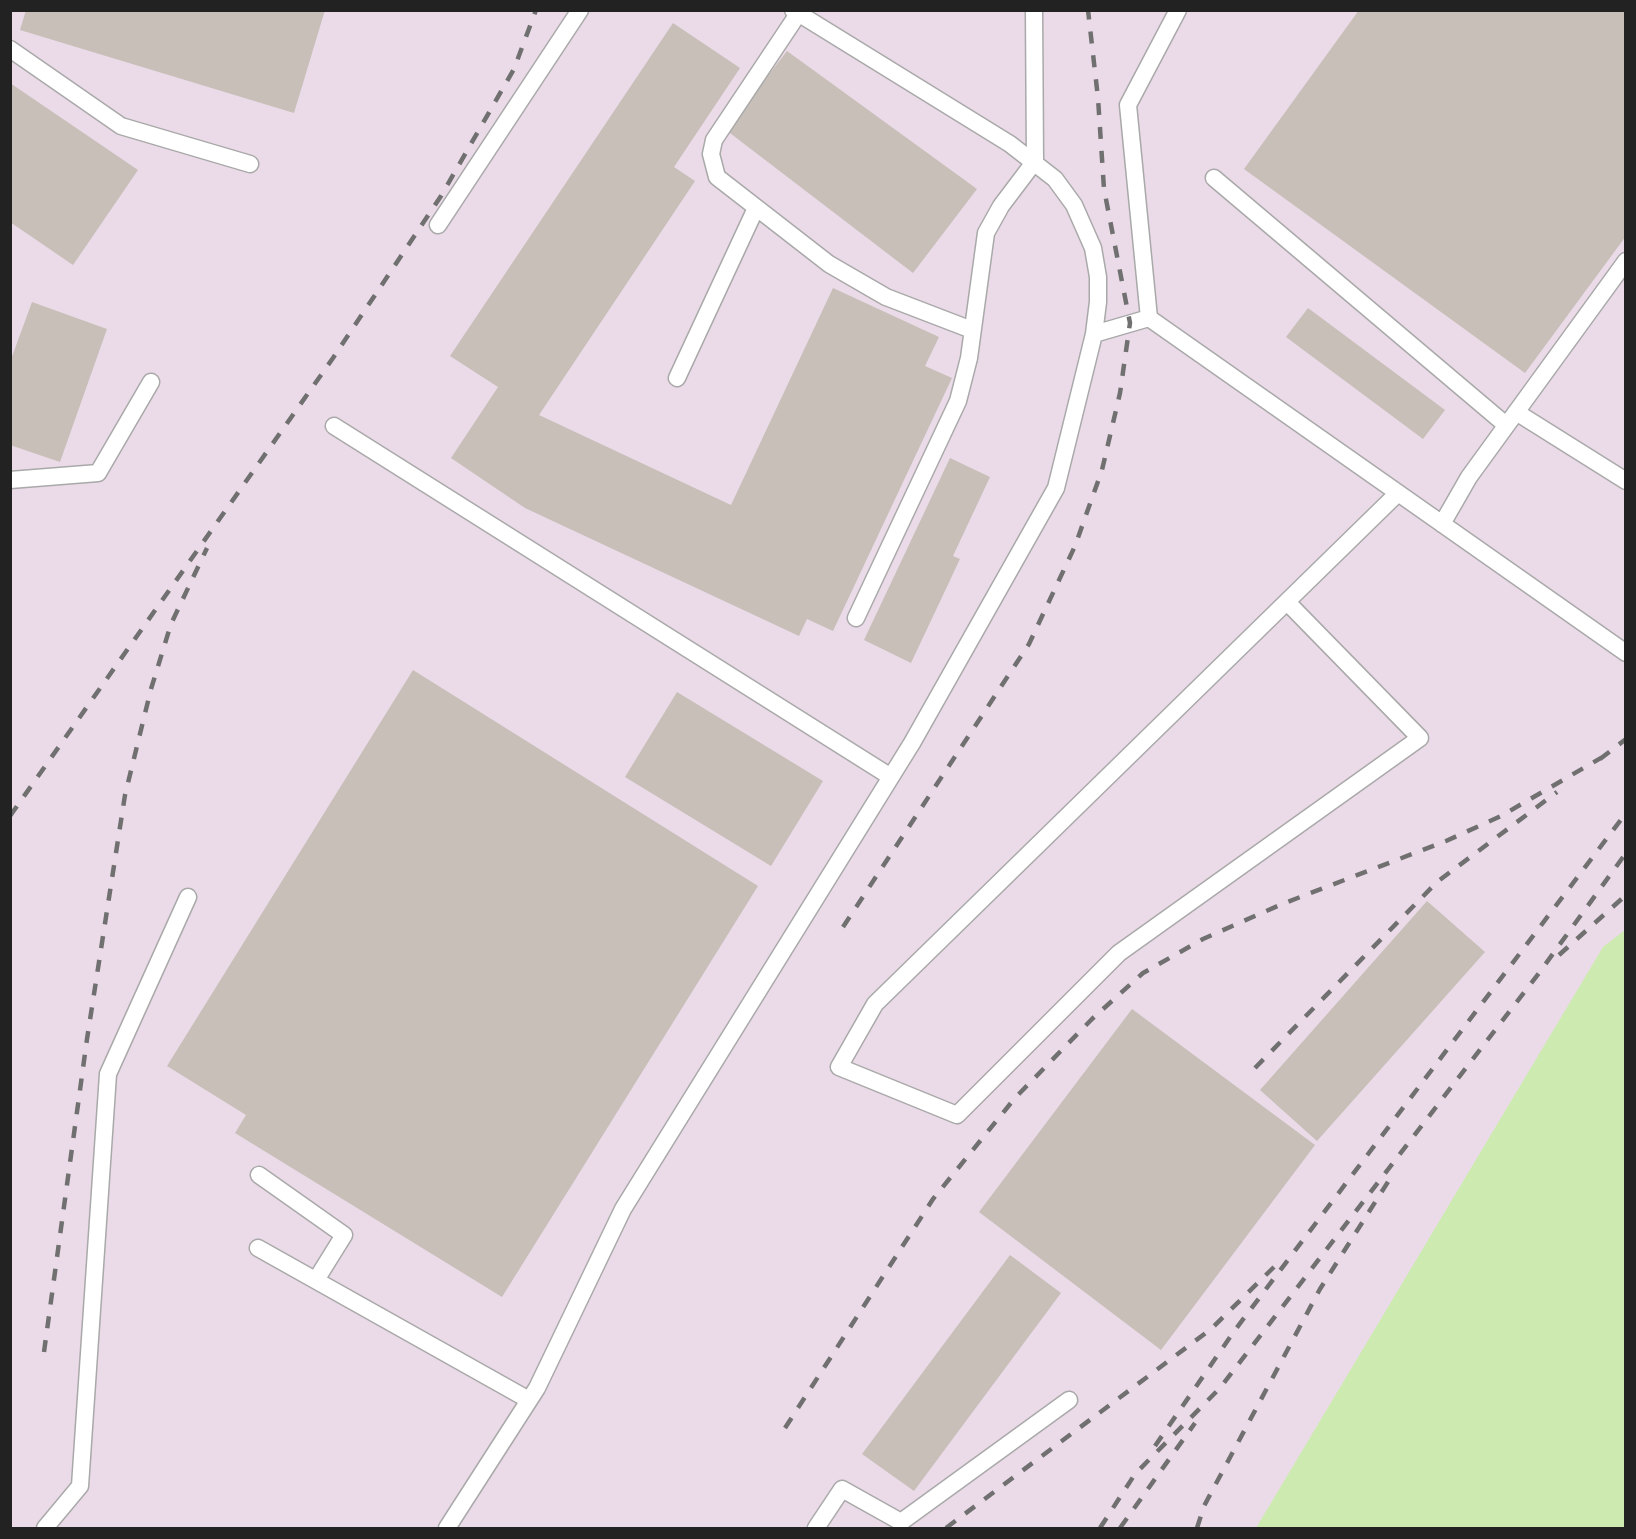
<!DOCTYPE html>
<style>
body{margin:0}
#map{position:relative;width:1636px;height:1539px;overflow:hidden;background:#f2efe9;font-family:Inter,sans-serif}
canvas{display:block}
.frame{position:absolute;inset:0;border:12px solid #222;pointer-events:none}
</style>
<div id="map">
<canvas width="1636" height="1539"></canvas>
<div class="frame"></div>
</div>
<script>
const ctx = document.querySelector('canvas').getContext('2d');
ctx.lineJoin = 'round';
function paint(path, color) { ctx.fillStyle = color; ctx.fill(path, 'evenodd'); }
const toPath = rows => new Path2D(rows.map(r => 'M' + r).join(''));
function stroke(path, color, width, dash) { ctx.strokeStyle = color; ctx.lineWidth = width; ctx.lineCap = dash ? 'butt' : 'round'; ctx.setLineDash(dash || []); ctx.stroke(path); }
const industrial = toPath([
 [10,11,1625,11,1625,1528,11,1528]
]);
const grass = toPath([
 [1625,930,1625,1528,1256,1528,1603,947]
]);
const building = toPath([
 [26,10,325,10,294,113,20,30],
 [1359,10,1626,10,1626,236,1525,373,1244,169],
 [673,23,740,68,674,167,695,181,539,415,731,505,833,288,939,337,925,366,952,378,833,631,807,619,799,636,525,508,451,458,498,387,450,356],
 [787,51,977,189,913,273,726,130],
 [10,83,138,170,73,265,10,222],
 [32,302,107,329,60,462,10,445,10,362],
 [1308,308,1445,410,1423,439,1286,337],
 [950,458,990,477,953,556,960,559,911,663,864,640],
 [413,670,758,886,502,1297,235,1133,246,1115,167,1066],
 [677,692,823,781,771,866,625,777],
 [1427,901,1485,952,1317,1141,1260,1090],
 [1132,1009,1315,1145,1161,1350,979,1212],
 [1010,1255,1061,1293,914,1491,862,1454]
]);
const service = toPath([
 [798,14,714,140,711,154,717,177,829,264,886,297,972,330],
 [10,49,121,126,250,164],
 [1214,178,1506,425],
 [438,225,580,10],
 [1149,318,1128,105,1178,10],
 [1094,334,1149,318,1626,653],
 [677,378,756,208],
 [1516,412,1626,481],
 [334,426,891,777],
 [10,480,98,473,151,382],
 [1442,524,1469,477,1626,261],
 [1288,603,1420,738,1119,953,957,1115,839,1067,875,1004,1398,493],
 [856,618,958,401,969,358,986,233,1001,206,1035,161,1034,10],
 [259,1175,344,1235,316,1280],
 [258,1248,529,1400],
 [45,1528,80,1486,108,1074,188,897],
 [447,1528,537,1388,623,1209,912,743,1056,488,1094,334,1098,302,1098,277,1093,248,1074,205,1055,179,1010,144,793,10],
 [816,1528,842,1489,901,1522,1069,1400]
]);
const rail = toPath([
 [1600,759,1626,739],
 [10,816,333,358,441,196,514,69,536,10],
 [843,927,1029,644,1075,546,1102,470,1120,393,1130,323,1104,189,1098,98,1088,10],
 [1559,955,1626,895],
 [1255,1068,1437,882,1557,792],
 [44,1352,87,1039,125,795,151,689,171,624,207,548],
 [785,1428,933,1199,1015,1098,1092,1019,1143,973,1203,939,1282,904,1446,841,1501,816,1606,755],
 [1155,1446,1235,1330,1626,813],
 [946,1528,1211,1329,1274,1267],
 [1100,1528,1135,1474,1220,1388,1539,973,1626,853],
 [1120,1528,1195,1423],
 [1197,1528,1204,1506,1320,1289,1393,1174]
]);
paint(industrial, '#ebdbe8');
paint(grass, '#cdebb0');
paint(building, '#c7bfb8');
stroke(service, '#a9a9a9', 19);
stroke(service, '#fff', 16);
stroke(rail, '#707070', 4.5, [12, 12]);
</script>
